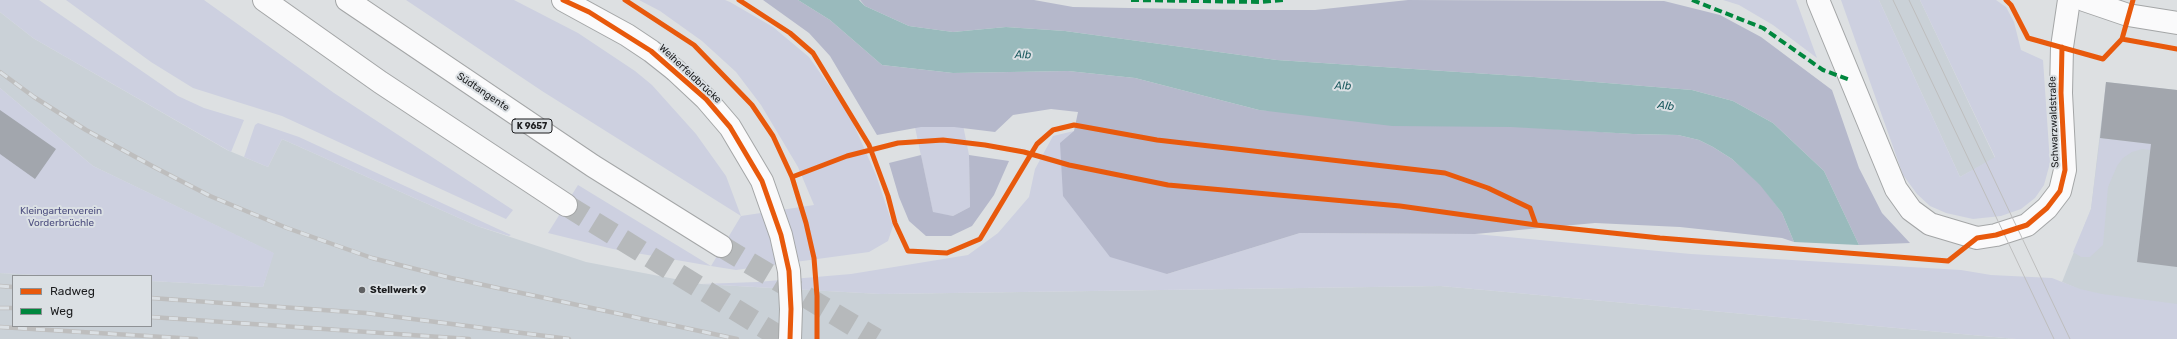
<!DOCTYPE html>
<meta charset="utf-8">
<style>
body{margin:0}
#map{position:relative;width:2177px;height:339px;overflow:hidden;background:#dde0e2;font-family:Rubik,sans-serif}
canvas{display:block}
.legend{position:absolute;left:12px;top:275px;width:140px;height:52px;box-sizing:border-box;background:#dbe0e4;border:1px solid #8f9295;margin:0;padding:5px 7px;list-style:none;font-size:12px;color:#1c1d1f}
.legend li{display:flex;align-items:center;gap:8px;height:20px}
.legend b{width:20px;border:1px solid #8f9295}
</style>
<div id="map">
<canvas width="2177" height="339"></canvas>
<ul class="legend">
<li><b style="height:5px;background:#e8590c"></b>Radweg</li>
<li><b style="height:5px;background:#00873e"></b>Weg</li>
</ul>
</div>
<script>
const ctx = document.querySelector('canvas').getContext('2d');
ctx.lineJoin = 'round';
function paint(path, color) { ctx.fillStyle = color; ctx.fill(path, 'evenodd'); }
const toPath = rows => new Path2D(rows.map(r => 'M' + r).join(''));
function stroke(path, color, width, dash) { ctx.strokeStyle = color; ctx.lineWidth = width; ctx.lineCap = dash ? 'butt' : 'round'; ctx.setLineDash(dash || []); ctx.stroke(path); }
function drawText(font, color, halo, rows, align = 'center') {
  ctx.font = font + ' Rubik,sans-serif'; ctx.lineWidth = 4; ctx.setLineDash([]); ctx.textBaseline = 'middle'; ctx.strokeStyle = halo; ctx.fillStyle = color; for (const [text, x, y, turn = 0] of rows) {
    ctx.save(); ctx.translate(x, y); ctx.rotate((+turn || 0) * Math.PI / 180); ctx.textAlign = isNaN(turn) ? turn : align; if (halo) ctx.strokeText(text, 0, 0); ctx.fillText(text, 0, 0); ctx.restore();
  }
}
const built = toPath([
 [1879,0,1920,0,1995,158,1960,177],
 [0,12,33,38,227,150,268,167,282,139,477,226,586,262,701,284,881,294,1441,286,2016,339,0,339,0,273,56,276,13,276,13,326,151,326,151,281,263,287,273,253,93,166,0,88],
 [2106,82,2177,90,2177,331,2062,282,2091,209]
]);
const green = toPath([
 [0,0,39,0,178,96,204,108,244,120,231,152,33,38,0,12],
 [66,0,204,0,334,93,513,210,506,219,282,116,193,88,151,62],
 [406,0,514,0,578,33,635,71,652,85,696,134,726,176,741,216,814,205,798,167,761,105,736,72,702,41,660,11,639,0,725,0,730,2,773,27,809,57,849,114,876,175,893,226,888,241,869,252,736,270,711,266,613,249,548,233,578,185,711,266,741,216,542,91],
 [1723,0,1796,0,1817,58,1773,25,1739,5],
 [1841,0,1879,0,1960,177,1995,157,1920,0,1996,0,2006,7,2014,22,2021,50,2043,60,2050,163,2044,185,2035,198,2021,209,2001,216,1973,219,1946,213,1930,206,1917,194,1903,175],
 [0,88,93,166,274,253,263,287,151,281,151,276,56,276,0,273],
 [958,100,969,155,970,207,953,216,933,213,912,113],
 [258,123,299,137,511,235,509,236,477,226,282,139,268,167,244,157,255,125],
 [1074,131,1167,274,1300,233,1475,234,1691,254,1961,270,1991,275,2052,278,2080,289,2102,294,2177,304,2177,339,2016,339,1441,286,881,294,701,284,757,282,851,274,968,255,998,233,1029,197,1035,169,1053,136],
 [2100,138,2151,144,2151,150,2142,149,2132,152,2123,158,2117,166,2108,187,2103,245,2090,257,2081,257,2073,252,2091,209]
]);
const forest = toPath([
 [763,0,798,0,830,20,882,65,953,73,1068,71,1135,78,1259,110,1633,134,1678,135,1699,140,1713,147,1732,159,1761,185,1782,213,1794,242,1782,238,1680,227,1595,223,1475,234,1300,233,1167,274,1110,257,1063,196,1060,143,1074,131,1078,112,1051,109,1013,115,995,132,954,127,921,127,877,135,830,56,809,33],
 [860,0,1034,0,1073,7,1245,10,1315,10,1408,0,1664,1,1720,15,1761,37,1832,90,1859,168,1882,213,1910,243,1859,245,1824,171,1773,123,1733,101,1692,90,1534,77,1277,60,1065,31,1006,27,953,32,909,26,865,6],
 [921,155,933,212,953,216,970,207,969,155,1009,161,994,195,972,226,951,236,926,236,909,221,899,197,889,163]
]);
const water = toPath([
 [798,0,859,0,865,6,909,26,953,32,1006,27,1065,31,1277,60,1534,77,1692,90,1733,101,1773,123,1824,171,1859,245,1794,242,1782,213,1760,185,1732,159,1713,147,1699,140,1678,135,1633,134,1511,127,1392,126,1259,110,1135,78,1068,71,953,73,882,65,830,20]
]);
const building = toPath([
 [2106,82,2177,90,2177,267,2137,262,2151,144,2100,138],
 [0,110,56,149,35,179,0,154]
]);
const trunkTunnel = toPath([
 [566,205,783,339],
 [721,246,876,339]
]);
const minor = toPath([
 [1818,0,1896,189,1911,210,1930,224,1977,238,1996,235,2027,225,2047,208,2060,191,2065,170,2061,93,2062,47,2069,0]
]);
const tertiary = toPath([
 [563,0,627,35,651,51,675,70]
]);
const secondary = toPath([
 [2084,0,2128,15,2177,23]
]);
const trunk = toPath([
 [264,0,380,82,566,205],
 [347,0,593,166,721,246]
]);
const tram = toPath([
 [1893,0,2054,339],
 [1909,0,2070,339]
]);
const rail = toPath([
 [0,72,34,97,86,130,154,167,210,196,287,228,372,258,451,278,737,339],
 [0,286,13,287],
 [151,298,366,313,569,339],
 [0,308,13,308],
 [151,317,469,339],
 [0,327,196,339]
]);
const tertiaryBridge = toPath([
 [675,70,706,99,730,127,762,181,781,235,789,271,791,309,790,339]
]);
const quiet = toPath([
 [1131,0,1260,2,1284,0],
 [1692,0,1763,28,1823,70,1850,80]
]);
const cycleway = toPath([
 [563,0,589,12,651,51,706,99,730,127,762,181,781,235,789,271,791,309,790,339],
 [625,0,694,45,752,105,773,136,792,177,806,223,814,258,817,296,817,339],
 [739,0,790,33,813,53,869,145,888,196,895,223,908,251,947,253,980,239,1037,144,1053,130,1074,125,1157,140,1445,173,1488,188,1530,208,1536,225],
 [2006,0,2011,5,2028,38,2103,59,2122,39,2133,0],
 [2122,39,2177,49],
 [792,177,847,156,898,143,943,140,985,145,1024,152,1069,165,1168,185,1400,206,1536,225,1660,238,1948,261,1977,238,1996,235,2027,225,2047,208,2060,191,2065,170,2061,93,2062,47]
]);
const markers = [
 [362,290,4,"#606163"]
];
const shields = [
 [532,126,40]
];
const shieldNames = [
 ["K 9657",532,126]
];
const streetNames = [
 ["Weiherfeldbrücke",690,74,43],
 ["Südtangente",483,92,34],
 ["Schwarzwaldstraße",2054,122,-92]
];
const parkNames = [
 ["Kleingartenverein",61,211],
 ["Vorderbrüchle",61,223]
];
const poiNames = [
 ["Stellwerk 9",370,290]
];
const waterNames = [
 ["Alb",1023,55,1],
 ["Alb",1343,86,2],
 ["Alb",1666,106,8]
];
paint(built, '#cad1d7');
paint(green, '#cdd0e0');
paint(forest, '#b5b8cb');
paint(water, '#99babc');
paint(building, '#a2a6ad');
stroke(trunkTunnel, '#b6b9bb', 22, [22, 11]);
stroke(minor, '#a4a6a7', 24);
stroke(tertiary, '#a4a6a7', 24);
stroke(secondary, '#a4a6a7', 24);
stroke(trunk, '#a4a6a7', 24);
stroke(minor, '#fafafb', 22);
stroke(tertiary, '#fafafb', 22);
stroke(secondary, '#fafafb', 22);
stroke(trunk, '#fafafb', 22);
stroke(tram, '#bebebe', 1);
stroke(rail, '#bebebe', 4.5);
stroke(rail, '#dbe0e4', 3, [9]);
stroke(tertiaryBridge, '#a4a6a7', 24, []);
stroke(tertiaryBridge, '#fafafb', 22);
stroke(quiet, '#00873e', 4, [8, 4]);
stroke(cycleway, '#e8590c', 5);
for (const [x, y, r, color] of markers) { const dot = new Path2D(); dot.arc(x, y, r, 0, 2 * Math.PI); ctx.fillStyle = color; ctx.fill(dot); stroke(dot, '#dbe0e4', 1.5); }
for (const [x, y, w] of shields) { const box = new Path2D(); box.roundRect(x - w / 2, y - 7, w, 14, 3); ctx.fillStyle = '#dbe0e4'; ctx.fill(box); stroke(box, '#1c1d1f', 1); }
drawText('bold 9px', '#1c1d1f', null, shieldNames);
drawText('10px', '#1c1d1f', '#dbe0e4', streetNames);
drawText('10px', '#4f5080', '#dbe0e4', parkNames);
drawText('bold 10px', '#1c1d1f', '#dbe0e4', poiNames, 'left');
drawText('italic 11px', '#19585d', '#dbe0e4', waterNames);
</script>
